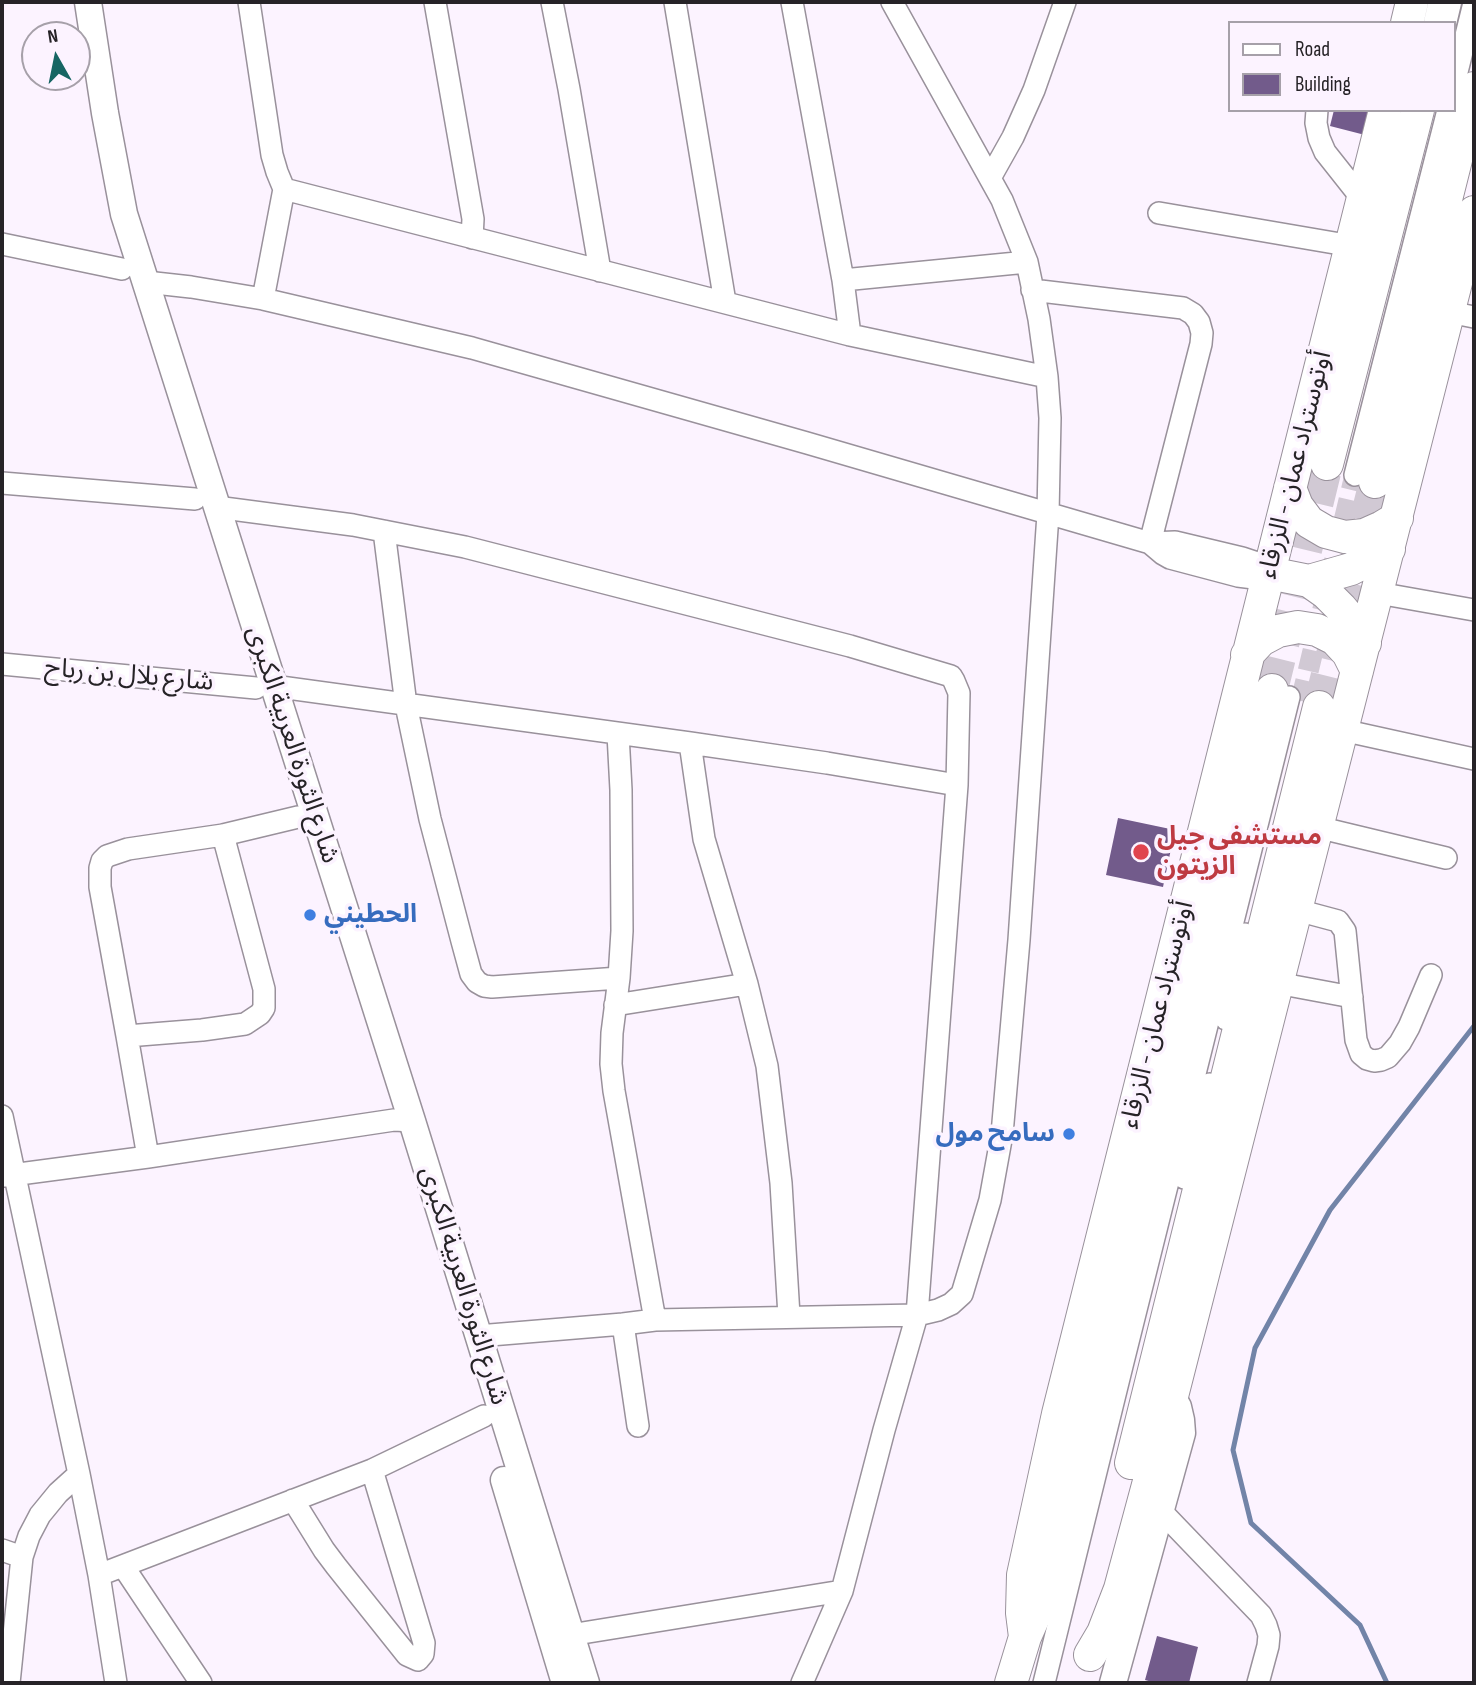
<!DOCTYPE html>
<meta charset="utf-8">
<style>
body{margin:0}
#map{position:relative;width:1476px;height:1685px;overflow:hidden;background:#fcf3ff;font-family:"Sofia Sans Condensed",sans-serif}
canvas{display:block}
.frame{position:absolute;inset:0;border:4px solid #262327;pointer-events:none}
.legend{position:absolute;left:1228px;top:21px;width:228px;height:91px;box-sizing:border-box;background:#fcf3ff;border:2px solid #a6a0a9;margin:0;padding:9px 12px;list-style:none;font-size:21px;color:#262327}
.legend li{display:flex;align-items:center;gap:14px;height:35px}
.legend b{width:35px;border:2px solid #a6a0a9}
.north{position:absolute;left:21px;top:21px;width:70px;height:70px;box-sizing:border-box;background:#fcf3ff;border:2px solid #a6a0a9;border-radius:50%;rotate:351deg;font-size:19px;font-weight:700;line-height:28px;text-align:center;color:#262327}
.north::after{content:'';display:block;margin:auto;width:24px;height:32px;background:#166563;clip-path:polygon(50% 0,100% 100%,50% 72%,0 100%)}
</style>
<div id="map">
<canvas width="1476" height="1685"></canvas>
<div class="frame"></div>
<ul class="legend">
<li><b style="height:9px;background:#fff"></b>Road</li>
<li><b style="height:19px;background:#725b8b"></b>Building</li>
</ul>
<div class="north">N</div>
</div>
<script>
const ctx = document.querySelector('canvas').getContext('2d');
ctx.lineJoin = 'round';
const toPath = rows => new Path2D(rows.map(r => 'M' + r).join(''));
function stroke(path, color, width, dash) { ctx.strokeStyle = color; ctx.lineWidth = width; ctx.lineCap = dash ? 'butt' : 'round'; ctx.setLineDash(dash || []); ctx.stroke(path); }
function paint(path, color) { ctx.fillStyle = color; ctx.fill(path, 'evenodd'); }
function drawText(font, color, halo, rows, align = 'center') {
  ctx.font = font + ' "Sofia Sans Condensed","Noto Sans Arabic",sans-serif'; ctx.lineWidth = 7; ctx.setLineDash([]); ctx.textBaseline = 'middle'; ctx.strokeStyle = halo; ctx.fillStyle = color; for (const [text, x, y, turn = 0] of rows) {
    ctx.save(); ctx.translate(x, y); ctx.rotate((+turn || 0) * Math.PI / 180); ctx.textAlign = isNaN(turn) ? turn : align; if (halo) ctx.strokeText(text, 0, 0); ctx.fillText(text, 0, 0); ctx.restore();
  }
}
const stream = toPath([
 [1387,1683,1360,1625,1251,1523,1233,1450,1255,1348,1330,1210,1474,1026]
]);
const building = toPath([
 [1334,110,1371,110,1365,135,1330,126],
 [1118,818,1175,830,1163,887,1106,875],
 [1157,1636,1198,1647,1189,1683,1156,1683,1145,1680]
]);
const minorTunnel = toPath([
 [1301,701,1355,475]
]);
const highwayTunnel = toPath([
 [1272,690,1327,464],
 [1319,707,1375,482]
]);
const minor = toPath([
 [249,2,272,155,277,172,284,189,263,299],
 [435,2,473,219,472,238],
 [552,2,569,89,600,271],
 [675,2,725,302],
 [792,2,843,280,850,335],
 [1453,88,1474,3],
 [1317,110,1316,123,1319,138,1325,152,1363,200],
 [990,178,1013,137,1034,90,1065,2],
 [284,189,850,335,1047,377],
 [1159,213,1352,246],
 [2,244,122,269],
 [843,280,1027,262],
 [146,282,191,287,263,299,472,348,807,443,1150,543,1175,542,1242,558,1257,563,1269,573,1254,578,1238,576,1170,558,1163,554,1150,543],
 [1032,290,1183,308,1193,314,1199,322,1202,333,1201,344,1150,543],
 [1449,312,1474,317],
 [1355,475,1448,110],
 [2,483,195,499],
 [216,507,353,525,465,547,850,646,951,676,954,681,959,693,957,785,917,1315,884,1430,842,1591,802,1683],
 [384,531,406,705,430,819,462,941,471,974,477,982,484,986,492,987,619,978],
 [1378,593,1474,610],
 [2,664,256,688],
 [273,686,690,743,827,763,957,785],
 [1342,730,1474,759],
 [618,734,621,790,622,931,619,978,612,1033,611,1064,614,1091,655,1320],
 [690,743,704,839,747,984,767,1066,781,1183,789,1316],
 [1317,827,1446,858],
 [223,835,264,989,264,1008,260,1014,245,1024,202,1030,127,1036,100,887,100,868,102,861,107,856,128,849,223,835,298,817],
 [1297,910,1338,921,1345,931,1356,1040,1361,1054,1367,1059,1374,1061,1381,1060,1388,1057,1400,1043,1409,1027,1431,975],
 [1277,983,1352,997],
 [615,1005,747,984],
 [1226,1019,1245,934],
 [127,1036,148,1157],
 [2,1116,79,1474,99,1575,116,1683],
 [4,1176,148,1157,394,1120,412,1121],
 [1184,1178,1210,1084],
 [623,1324,638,1426],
 [478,1336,623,1324,655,1320,917,1315,938,1310,951,1304,962,1294,990,1200,1002,1134,1019,940,1048,514,1050,418,1047,377,1039,319,1027,262,1002,200,892,2],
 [293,1500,324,1550,336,1566,407,1655,418,1660,423,1654,424,1643,372,1470],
 [1161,1511,1261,1615,1266,1625,1269,1635,1268,1646,1258,1683],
 [2,1550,22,1557],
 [123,1566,201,1683],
 [99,1575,372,1470,484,1416],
 [570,1635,842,1591],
 [9,1683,22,1557,29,1536,40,1515,58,1493,79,1474],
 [1044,1683,1122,1366,1289,697]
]);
const major = toPath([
 [88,2,105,113,124,214,412,1121,586,1683],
 [504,1480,565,1683],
 [1113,1683,1182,1433,1181,1420,1178,1407,1172,1396]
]);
const highway = toPath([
 [1407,23,1412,2],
 [1440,23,1445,2],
 [1327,464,1418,110],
 [1375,482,1474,88],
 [1290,488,1297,506,1309,522,1326,532,1345,537,1364,535,1382,527,1397,518],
 [1269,573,1309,581,1326,593,1341,608,1355,625,1365,643],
 [1309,581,1351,569,1389,549],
 [1247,655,1261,640,1278,631,1298,627,1317,630,1335,639,1348,653,1357,671],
 [1131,1463,1319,707],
 [1025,1637,1022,1613,1023,1575,1058,1414,1385,110],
 [1090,1655,1103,1633,1120,1589,1172,1396,1474,212],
 [1011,1683,1025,1637,1041,1601,1053,1564,1272,690]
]);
const markers = [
 [1141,852,9,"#e0444e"],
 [310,915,7,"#3f7fe0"],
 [1069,1134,7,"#3f7fe0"]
];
const streetNames = [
 ["أوتوستراد عمان - الزرقاء",1296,465,-76],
 ["شارع بلال بن رباح",129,676,5],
 ["شارع الثورة العربية الكبرى",292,745,72],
 ["أوتوستراد عمان - الزرقاء",1158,1015,-76],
 ["شارع الثورة العربية الكبرى",463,1286,73]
];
const healthNames = [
 ["مستشفى جيل",1157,837],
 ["الزيتون",1157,867]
];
const shopNames = [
 ["الحطيني",324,915],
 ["سامح مول",1055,1134,"right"]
];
stroke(stream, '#7284a8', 5);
paint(building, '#725b8b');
stroke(minorTunnel, '#d1c9d4', 21, [21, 10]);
stroke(highwayTunnel, '#d1c9d4', 32, [32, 16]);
stroke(minor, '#99919b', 24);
stroke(major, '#99919b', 29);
stroke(highway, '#99919b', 34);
stroke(minor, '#fff', 21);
stroke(major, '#fff', 26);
stroke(highway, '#fff', 32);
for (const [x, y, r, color] of markers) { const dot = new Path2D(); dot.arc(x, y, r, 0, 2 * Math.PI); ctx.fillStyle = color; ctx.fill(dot); stroke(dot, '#fcf3ff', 2.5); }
drawText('26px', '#262327', '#fcf3ff', streetNames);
drawText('bold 26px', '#be3a42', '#fcf3ff', healthNames, 'left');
drawText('bold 26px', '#366cbe', '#fcf3ff', shopNames, 'left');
</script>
